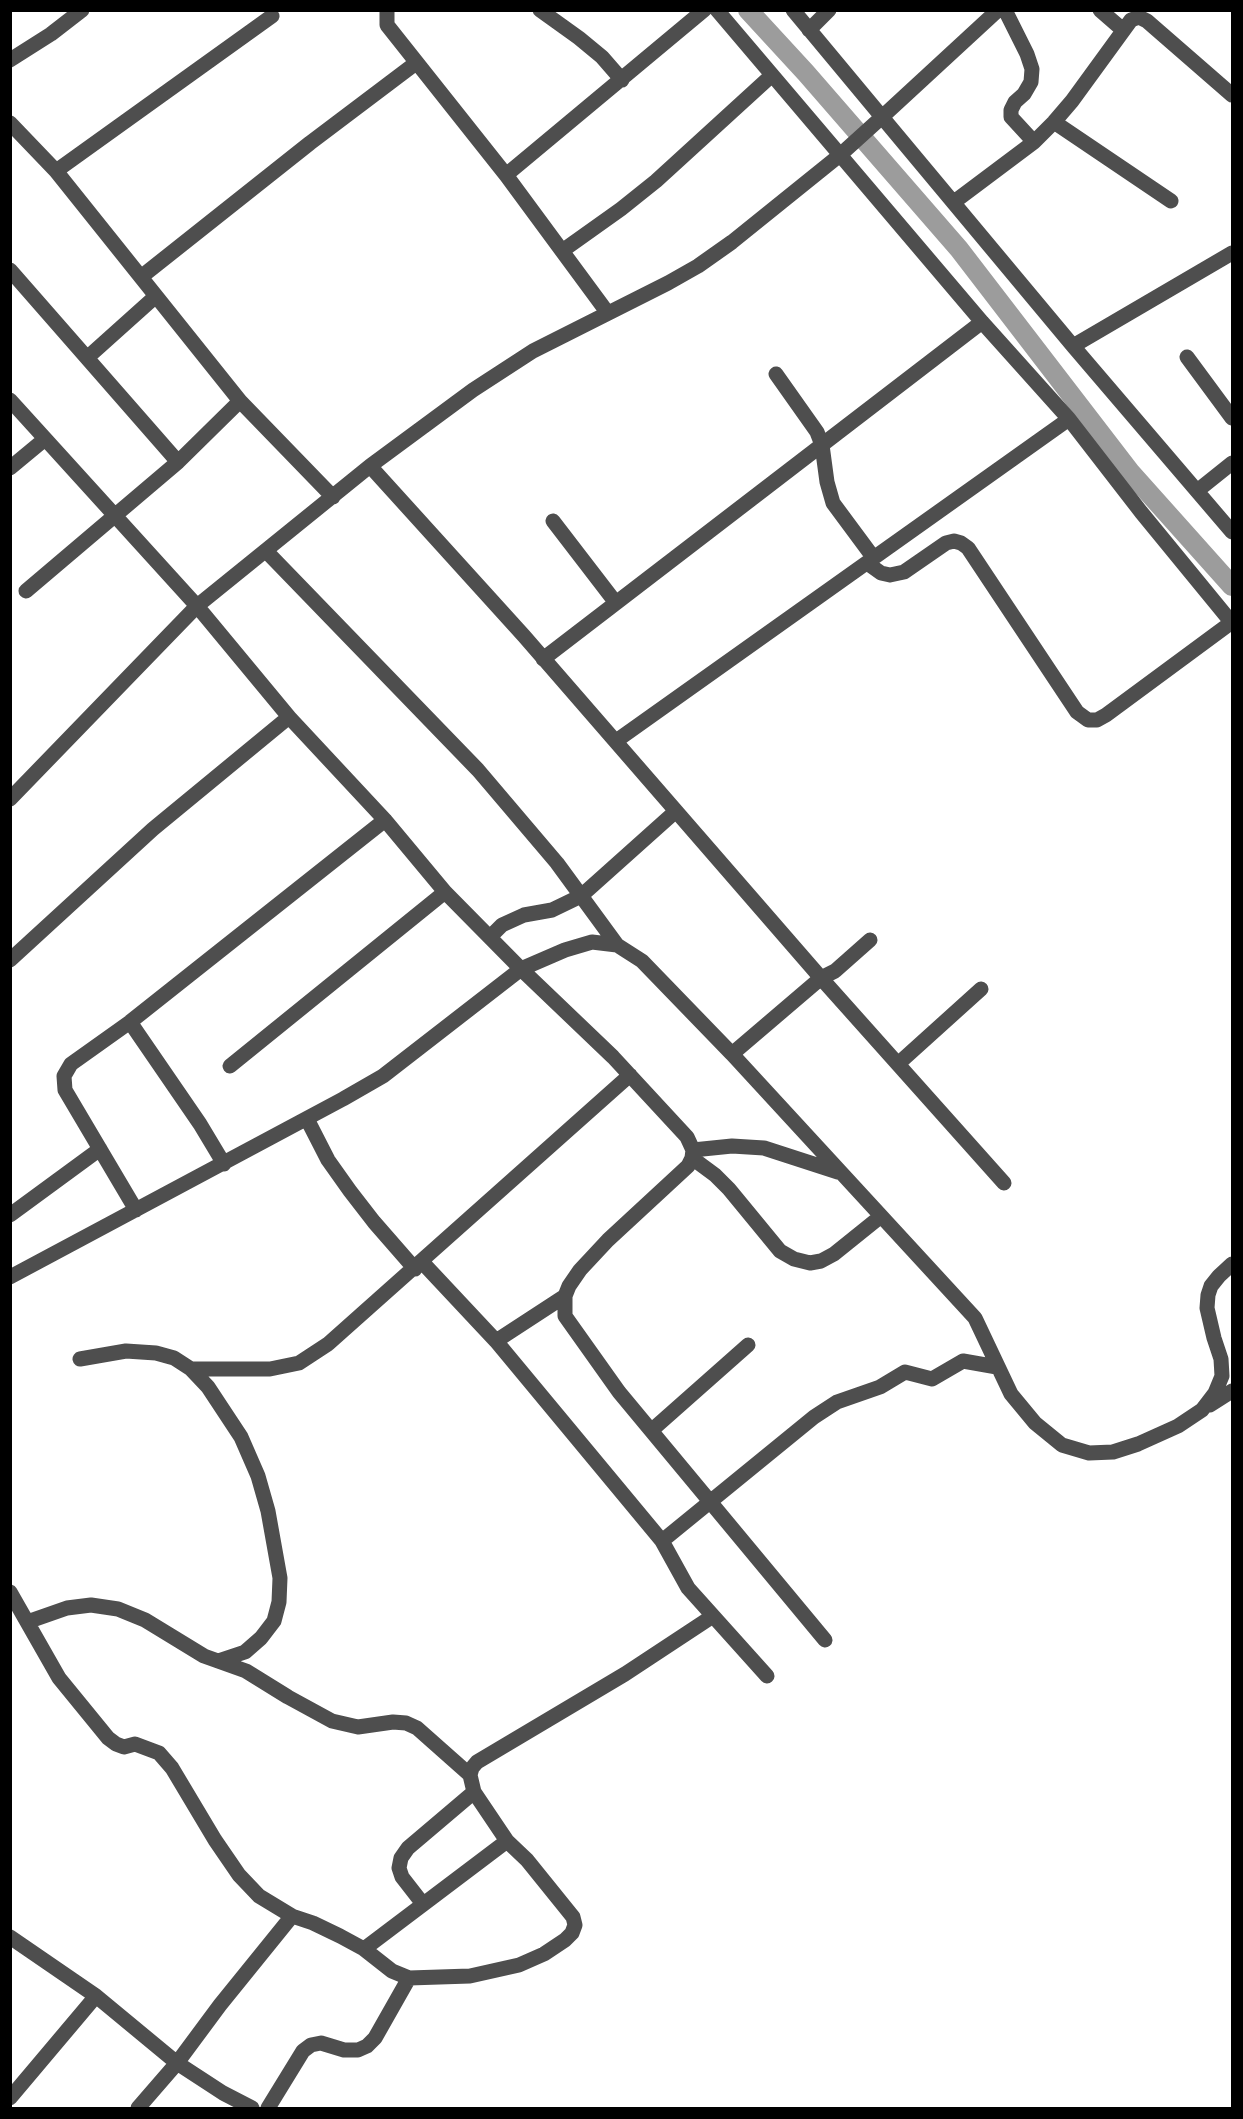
<!DOCTYPE html>
<html>
<head>
<meta charset="utf-8">
<style>
	body { margin:0 }
	#map { position:relative; width:1243px; height:2119px; overflow:hidden; background:#fff; font-family:Quicksand,sans-serif }
	canvas { display:block }
	.frame { position:absolute; inset:0; border:12px solid #000; pointer-events:none }
</style>
</head>
<body>
<div id="map">
<canvas width="1243" height="2119"></canvas>
<div class="frame"></div>
</div>
<script>
const context = document.querySelector('canvas').getContext('2d');
context.lineJoin = 'round';
function poly(rows) {
  const path = new Path2D();
  for (const r of rows) {
    path.moveTo(r[0], r[1]);
    for (let i = 2; i < r.length; i += 2) path.lineTo(r[i], r[i + 1]);
  }
  return path;
}
function stroke(path, color, width, dash) {
  context.strokeStyle = color;
  context.lineWidth = width;
  context.lineCap = dash ? 'butt' : 'round';
  context.setLineDash(dash || []);
  context.stroke(path);
}
const canal = poly([
	[748,10,806,73,959,249,1131,473,1232,586]
]);
const minor = poly([
	[387,10,387,25,506,175,607,312],
	[540,10,579,38,602,57,622,80],
	[717,10,982,322,1069,419,1141,512,1232,623],
	[998,10,882,117,1073,346,1232,532],
	[1005,10,1027,54,1032,69,1031,82,1024,94,1015,102,1011,110,1011,117,1034,142],
	[1100,10,1123,30],
	[809,30,829,10],
	[10,60,51,34,82,10],
	[1054,122,1171,201],
	[10,123,56,171,240,401,333,497],
	[56,171,272,16],
	[506,175,704,10],
	[954,202,1034,142,1054,122,1072,101,1131,20,1139,17,1147,21,1232,95],
	[562,251,621,209,656,181,771,76],
	[10,270,178,462],
	[141,277,310,143,416,63],
	[1073,346,1232,253],
	[88,357,156,296],
	[1187,357,1232,418],
	[776,374,817,432,822,445,827,482,833,503,873,557],
	[10,400,197,606,289,717,385,820,445,892,521,969,613,1057,687,1137,693,1150,692,1158,688,1166,608,1240,580,1270,569,1286,565,1296,565,1316,619,1392,825,1640],
	[370,466,524,636,821,978,1004,1183],
	[10,468,45,439],
	[1197,491,1232,463],
	[553,521,616,603],
	[266,551,478,770,557,863,617,945],
	[867,563,881,573,890,575,904,572,946,543,954,541,961,543,968,548,1077,712,1088,720,1097,720,1106,715,1232,622],
	[26,591,178,462,240,401],
	[543,659,982,322],
	[616,741,1069,419],
	[10,799,197,606,370,466,473,390,533,351,668,283,698,266,732,242,840,155,882,117,793,10],
	[490,937,502,925,524,915,552,910,581,896,676,811],
	[10,960,153,829,289,717],
	[130,1022,200,1124,224,1164],
	[732,1054,821,978,835,971,870,940],
	[899,1063,981,989],
	[230,1066,445,892],
	[307,1119,328,1160,350,1191,374,1222,415,1269],
	[693,1150,732,1146,764,1148,838,1172],
	[692,1158,715,1175,729,1189,780,1251,794,1259,810,1263,821,1261,834,1254,880,1217],
	[136,1210,65,1090,64,1076,71,1064,130,1022,385,820],
	[10,1215,100,1149],
	[422,1262,496,1341,662,1541,688,1588,767,1676],
	[10,1277,343,1099,383,1076,521,969,565,950,592,942,617,945,642,961,732,1054,975,1318,1011,1394,1035,1423,1062,1445,1089,1453,1113,1452,1138,1444,1178,1426,1202,1410,1215,1393,1222,1376,1221,1359,1214,1338,1207,1308,1208,1295,1211,1286,1219,1276,1232,1264],
	[496,1341,565,1296],
	[80,1359,126,1351,156,1353,174,1358,191,1369,208,1387,241,1437,258,1476,268,1511,280,1578,279,1602,274,1621,261,1638,245,1652,218,1661],
	[191,1369,270,1369,299,1363,328,1344,630,1075],
	[1210,1405,1232,1391],
	[652,1430,748,1345],
	[662,1541,814,1417,837,1402,880,1387,905,1372,932,1379,963,1361,997,1367],
	[10,1592,59,1678,108,1738,116,1744,124,1747,135,1744,159,1753,172,1768,215,1840,239,1875,259,1896,292,1916],
	[27,1622,67,1608,91,1605,118,1609,145,1620,204,1656,246,1671,288,1697,332,1721,358,1727,393,1722,406,1723,417,1728,470,1775],
	[423,1904,402,1877,399,1868,401,1858,408,1848,474,1792],
	[10,1937,96,1996,177,2063,223,2093,252,2108],
	[364,1949,507,1841],
	[10,2098,96,1996],
	[138,2108,177,2063,220,2005,292,1916,313,1923,340,1936,364,1949,392,1971,409,1978,470,1976,519,1965,544,1954,565,1940,572,1933,575,1925,573,1917,527,1860,507,1841,474,1792,470,1775,472,1768,477,1762,625,1674,713,1616],
	[268,2108,303,2051,311,2045,321,2043,344,2050,358,2050,367,2046,375,2038,409,1978]
]);
stroke(canal, '#9c9c9c', 20);
stroke(minor, '#4e4e4e', 15);
</script>
</body>
</html>
